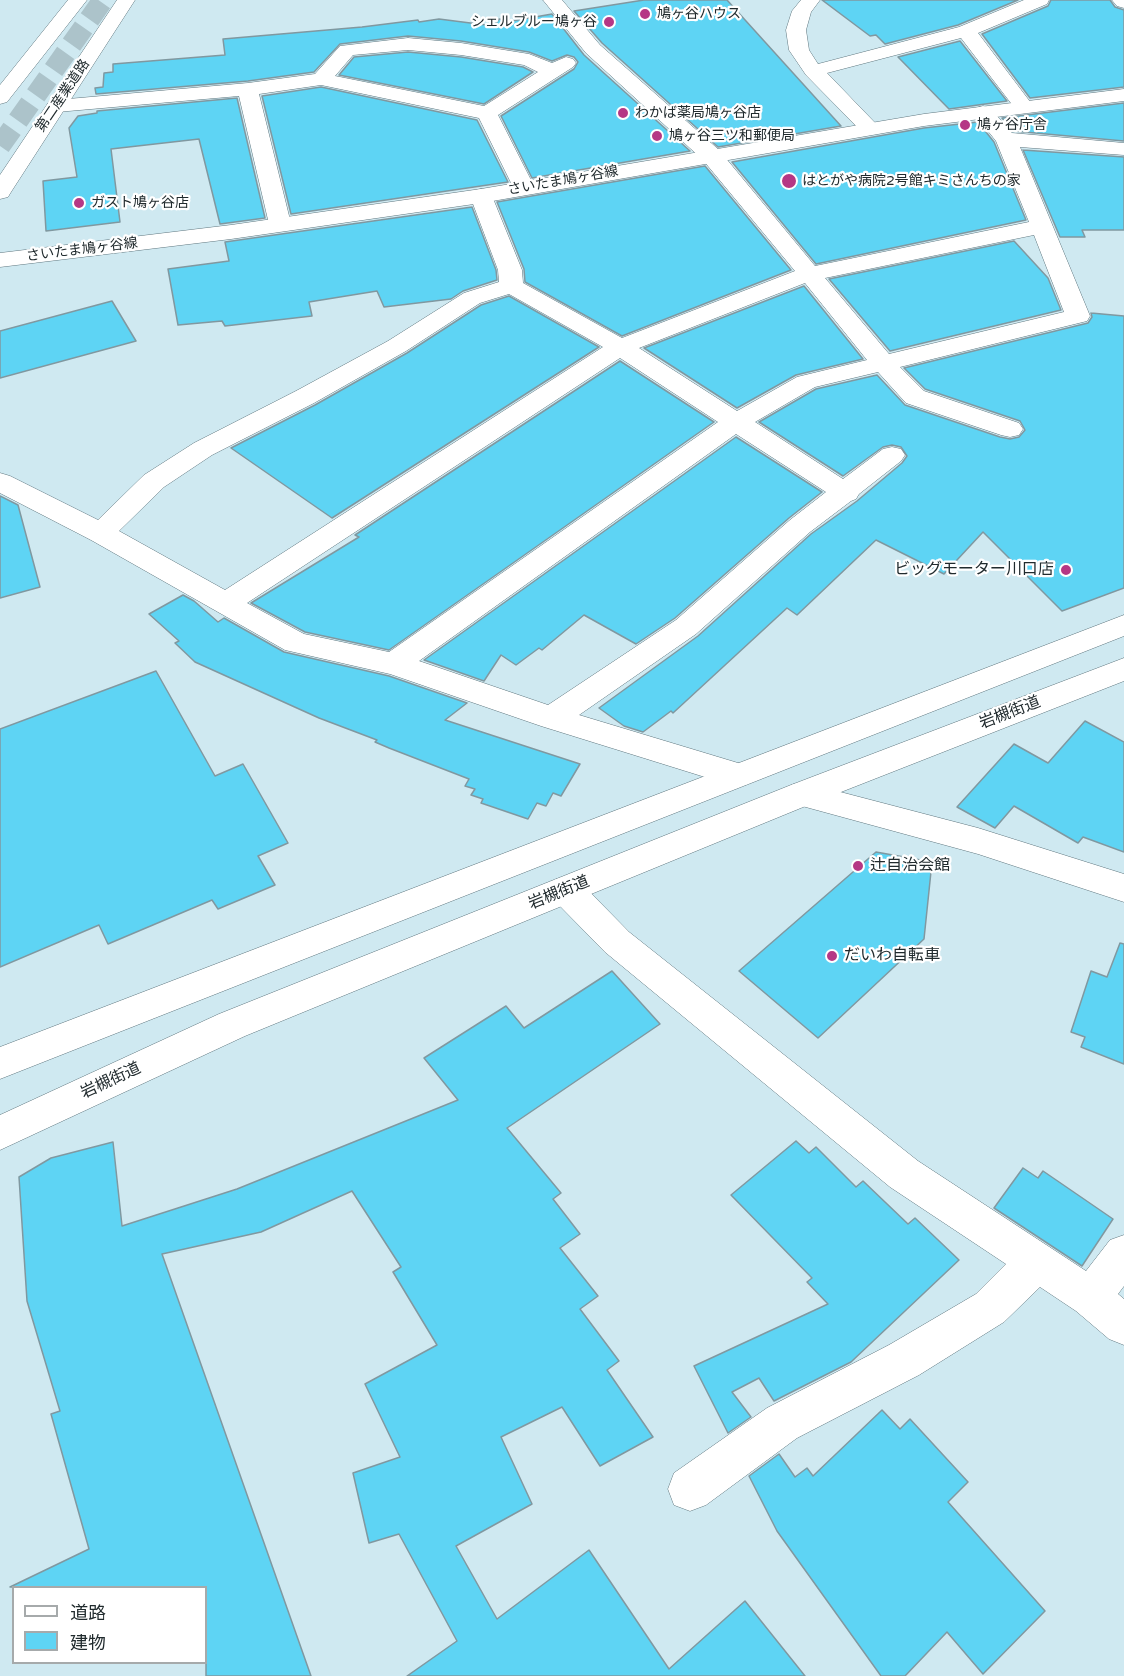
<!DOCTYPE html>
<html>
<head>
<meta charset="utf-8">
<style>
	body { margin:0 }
	#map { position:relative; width:1124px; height:1676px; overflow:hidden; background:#cfe9f1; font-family:"Varela Round","Noto Sans JP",sans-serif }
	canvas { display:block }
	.legend { position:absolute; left:12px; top:1586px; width:195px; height:78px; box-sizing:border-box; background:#fff; border:2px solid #a6aaab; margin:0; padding:8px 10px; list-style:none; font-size:18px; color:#212b2e }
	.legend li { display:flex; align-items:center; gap:12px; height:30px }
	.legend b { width:30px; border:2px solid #a6aaab }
</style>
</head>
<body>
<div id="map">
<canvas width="1124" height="1676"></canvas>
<ul class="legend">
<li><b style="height:8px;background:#fff"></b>道路</li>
<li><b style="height:16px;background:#5ed4f4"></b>建物</li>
</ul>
</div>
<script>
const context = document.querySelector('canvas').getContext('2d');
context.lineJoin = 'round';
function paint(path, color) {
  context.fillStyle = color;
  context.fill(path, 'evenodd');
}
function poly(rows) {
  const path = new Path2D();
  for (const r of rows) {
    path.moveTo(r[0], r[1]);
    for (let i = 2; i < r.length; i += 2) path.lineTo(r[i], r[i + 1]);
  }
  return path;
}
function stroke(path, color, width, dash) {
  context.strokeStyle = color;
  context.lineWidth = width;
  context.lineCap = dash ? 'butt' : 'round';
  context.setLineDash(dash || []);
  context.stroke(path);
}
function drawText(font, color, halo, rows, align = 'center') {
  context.font = font + ' "Varela Round","Noto Sans JP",sans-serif';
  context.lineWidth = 4.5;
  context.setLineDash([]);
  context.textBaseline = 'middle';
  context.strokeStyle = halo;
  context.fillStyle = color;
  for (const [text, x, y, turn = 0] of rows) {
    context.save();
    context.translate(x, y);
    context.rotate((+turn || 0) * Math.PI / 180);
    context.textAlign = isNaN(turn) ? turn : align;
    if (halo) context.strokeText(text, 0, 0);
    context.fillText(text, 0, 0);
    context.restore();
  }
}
const building = poly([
	[644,0,727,0,841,126,718,147,602,43,574,11,644,0],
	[822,0,1018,0,958,25,885,44,876,35,870,36,822,0],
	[1051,0,1110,0,1115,7,1124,10,1124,87,1030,98,982,34,1048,6,1051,0],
	[552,14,584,55,690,151,532,178,501,116,574,69,578,62,574,57,567,55,552,61,529,52,461,41,408,36,340,44,314,72,248,81,96,94,95,88,103,87,104,73,113,72,113,64,225,55,223,39,362,27,418,20,419,22,439,19,494,26,499,19,512,21,552,14],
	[960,41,1007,101,949,109,898,57,960,41],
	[408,52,461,57,523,67,533,72,484,104,339,75,354,57,408,52],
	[321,87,477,120,508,182,291,214,262,96,321,87],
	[237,98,265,218,220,224,199,139,111,149,120,222,46,231,43,181,77,177,69,128,78,116,97,113,97,111,237,98],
	[1124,103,1124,141,1013,131,1002,118,1124,103],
	[978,122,994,142,1026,220,816,264,732,162,924,128,978,122],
	[1023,150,1124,157,1124,230,1082,230,1085,237,1060,237,1023,150],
	[705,166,791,270,622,336,525,282,524,269,497,202,705,166],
	[472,207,496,270,497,280,463,291,451,299,384,307,377,291,309,302,312,316,225,326,222,321,178,325,168,269,229,261,225,242,472,207],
	[1014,241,1048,278,1061,310,890,351,829,279,1014,241],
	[804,286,863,359,796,375,737,408,644,348,804,286],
	[509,296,599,347,332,518,231,448,315,405,407,353,481,305,509,296],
	[112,301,136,341,0,378,0,331,112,301],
	[1091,313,1124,316,1124,588,1062,611,983,532,944,574,876,540,797,615,787,608,673,713,671,711,643,732,624,726,599,708,698,636,811,534,857,501,902,463,907,456,901,447,892,445,883,447,843,476,759,422,816,389,877,375,905,405,1000,437,1010,439,1019,437,1025,430,1020,421,925,389,904,368,1088,323,1092,317,1091,313],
	[620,361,714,422,389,650,305,632,251,603,359,537,355,535,620,361],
	[736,437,822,492,789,518,675,618,636,644,584,615,542,650,539,648,516,665,501,655,484,681,424,660,736,437],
	[0,496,18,505,40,587,0,598,0,496],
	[183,595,194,601,218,622,224,618,284,652,389,676,467,703,445,720,580,764,561,796,553,793,546,806,537,803,528,819,481,803,483,799,471,795,475,789,465,786,469,779,389,748,375,742,377,740,319,718,195,662,175,643,179,641,149,614,183,595],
	[156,671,215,776,243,764,288,843,258,856,275,885,218,909,212,900,108,944,99,925,0,967,0,729,156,671],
	[1085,721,1124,742,1124,852,1083,837,1078,843,1014,806,995,828,957,807,1014,744,1048,763,1085,721],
	[876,852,932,862,924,939,818,1038,739,971,876,852],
	[1120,943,1124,944,1124,1064,1081,1047,1085,1037,1071,1032,1091,971,1107,977,1120,943],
	[612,971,660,1024,507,1128,561,1193,553,1199,580,1234,560,1248,598,1296,580,1309,619,1361,607,1370,653,1437,600,1466,562,1407,501,1437,532,1504,456,1546,497,1619,589,1550,669,1669,745,1601,805,1676,407,1676,457,1641,399,1534,369,1543,353,1473,400,1457,365,1384,437,1345,393,1272,401,1267,352,1191,261,1232,162,1254,311,1676,206,1676,206,1587,10,1587,89,1549,51,1414,60,1411,27,1301,19,1177,51,1158,113,1142,122,1226,237,1189,458,1100,424,1058,506,1006,524,1028,612,971],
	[796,1141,809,1153,816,1147,856,1187,863,1181,908,1224,915,1218,959,1260,851,1362,774,1401,759,1378,732,1392,751,1417,728,1433,694,1366,828,1304,807,1282,812,1278,731,1195,796,1141],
	[1023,1168,1038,1178,1043,1171,1113,1219,1082,1266,994,1208,1023,1168],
	[882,1410,900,1429,910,1419,968,1482,948,1502,1045,1611,983,1674,947,1632,905,1676,881,1676,777,1531,749,1476,779,1454,795,1477,807,1468,813,1476,882,1410]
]);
const majorTunnel = poly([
	[0,146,103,0]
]);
const minor = poly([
	[543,0,562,0,600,45,719,150,815,266,1029,222,996,141,973,112,976,108,983,106,990,108,1012,133,1124,143,1124,155,1020,147,1090,316,1087,321,900,367,924,391,1019,423,1023,429,1019,435,1010,437,1001,435,906,403,878,372,815,387,755,422,843,479,883,449,892,447,901,449,905,455,901,461,859,494,856,499,851,501,810,532,696,634,579,715,748,766,753,775,748,784,737,787,541,726,390,674,285,650,91,540,0,493,0,473,10,476,98,520,144,475,194,443,296,391,388,341,464,293,499,282,498,270,470,196,473,191,481,189,489,191,492,196,522,270,523,283,622,338,795,271,703,160,586,53,543,0],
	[1034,235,1064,312,889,354,825,278,1034,235],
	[805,283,867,360,797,377,737,411,639,348,805,283],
	[509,294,603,347,225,590,119,531,164,487,212,455,314,403,406,351,480,303,509,294],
	[620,358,718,422,389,652,304,634,247,603,620,358],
	[736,434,826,492,790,520,676,620,548,705,419,661,736,434],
	[801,0,820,0,811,12,806,30,809,50,818,64,959,27,1024,0,1049,0,1047,4,978,33,1034,107,1031,111,1024,113,1017,111,961,38,827,73,880,128,876,132,869,134,862,132,806,75,789,50,786,30,792,11,801,0],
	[1112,0,1124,0,1124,8,1117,6,1112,0],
	[408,38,461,43,529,54,552,63,566,57,573,59,576,63,573,67,498,115,535,188,532,193,524,195,516,193,479,118,321,85,259,94,291,224,288,229,280,231,272,229,269,224,239,96,57,112,50,110,47,106,50,102,57,100,248,83,315,74,340,46,408,38],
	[408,50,461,55,524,65,538,72,484,106,335,76,353,55,408,50],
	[802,782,978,828,1124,874,1124,902,978,854,791,803,786,794,791,785,802,782],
	[566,876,578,880,629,932,918,1161,1086,1271,1110,1240,1124,1235,1124,1286,1118,1294,1124,1299,1124,1345,1109,1339,1076,1311,1040,1287,1004,1322,919,1375,797,1438,706,1505,690,1511,674,1505,668,1489,674,1473,767,1408,889,1345,976,1294,1006,1264,890,1187,605,952,554,900,549,890,554,880,566,876]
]);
const major = poly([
	[68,0,87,0,7,102,0,104,0,85,68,0],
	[117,0,135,0,11,192,8,197,0,199,0,175,117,0],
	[1124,89,1124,101,924,126,481,203,231,239,0,267,0,253,231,225,481,189,924,114,1124,89]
]);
const highway = poly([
	[1124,615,1124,636,0,1079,0,1047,1124,615],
	[1124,658,1124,681,813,803,245,1036,0,1150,0,1115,219,1014,791,785,1124,658]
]);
const markers = [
	[645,14,6,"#b53785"],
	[609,22,6,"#b53785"],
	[623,113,6,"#b53785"],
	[965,125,6,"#b53785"],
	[657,136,6,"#b53785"],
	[789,181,8,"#b53785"],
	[79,203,6,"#b53785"],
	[1066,570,6,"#b53785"],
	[858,866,6,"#b53785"],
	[832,956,6,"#b53785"]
];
const farPoinames = [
	["鳩ヶ谷ハウス",657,14],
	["シェルブルー鳩ヶ谷",597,22,"right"],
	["わかば薬局鳩ヶ谷店",635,113],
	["鳩ヶ谷庁舎",977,125],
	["鳩ヶ谷三ツ和郵便局",669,136],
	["はとがや病院2号館キミさんちの家",802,181],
	["ガスト鳩ヶ谷店",91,203]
];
const farStreetnames = [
	["第二産業道路",63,96,-56],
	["さいたま鳩ヶ谷線",563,181,-10],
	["さいたま鳩ヶ谷線",82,250,-7]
];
const poiNames = [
	["ビッグモーター川口店",1054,570,"right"],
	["辻自治会館",870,866],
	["だいわ自転車",844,956]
];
const streetNames = [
	["岩槻街道",1010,713,-21],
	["岩槻街道",559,893,-22],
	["岩槻街道",111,1081,-25]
];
paint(building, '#5ed4f4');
stroke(building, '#8098a0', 1.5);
stroke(majorTunnel, '#acc3ca', 21, [21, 10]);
stroke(minor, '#60777f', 1);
stroke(major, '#60777f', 1);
stroke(highway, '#60777f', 1);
paint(minor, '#fff');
paint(major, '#fff');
paint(highway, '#fff');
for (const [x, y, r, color] of markers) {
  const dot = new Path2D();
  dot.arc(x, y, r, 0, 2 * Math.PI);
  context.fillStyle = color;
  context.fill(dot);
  stroke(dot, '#fff', 2);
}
drawText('14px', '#212b2e', '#fff', farPoinames, 'left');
drawText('14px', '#212b2e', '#fff', farStreetnames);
drawText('16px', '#212b2e', '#fff', poiNames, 'left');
drawText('16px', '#212b2e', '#fff', streetNames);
</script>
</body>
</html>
